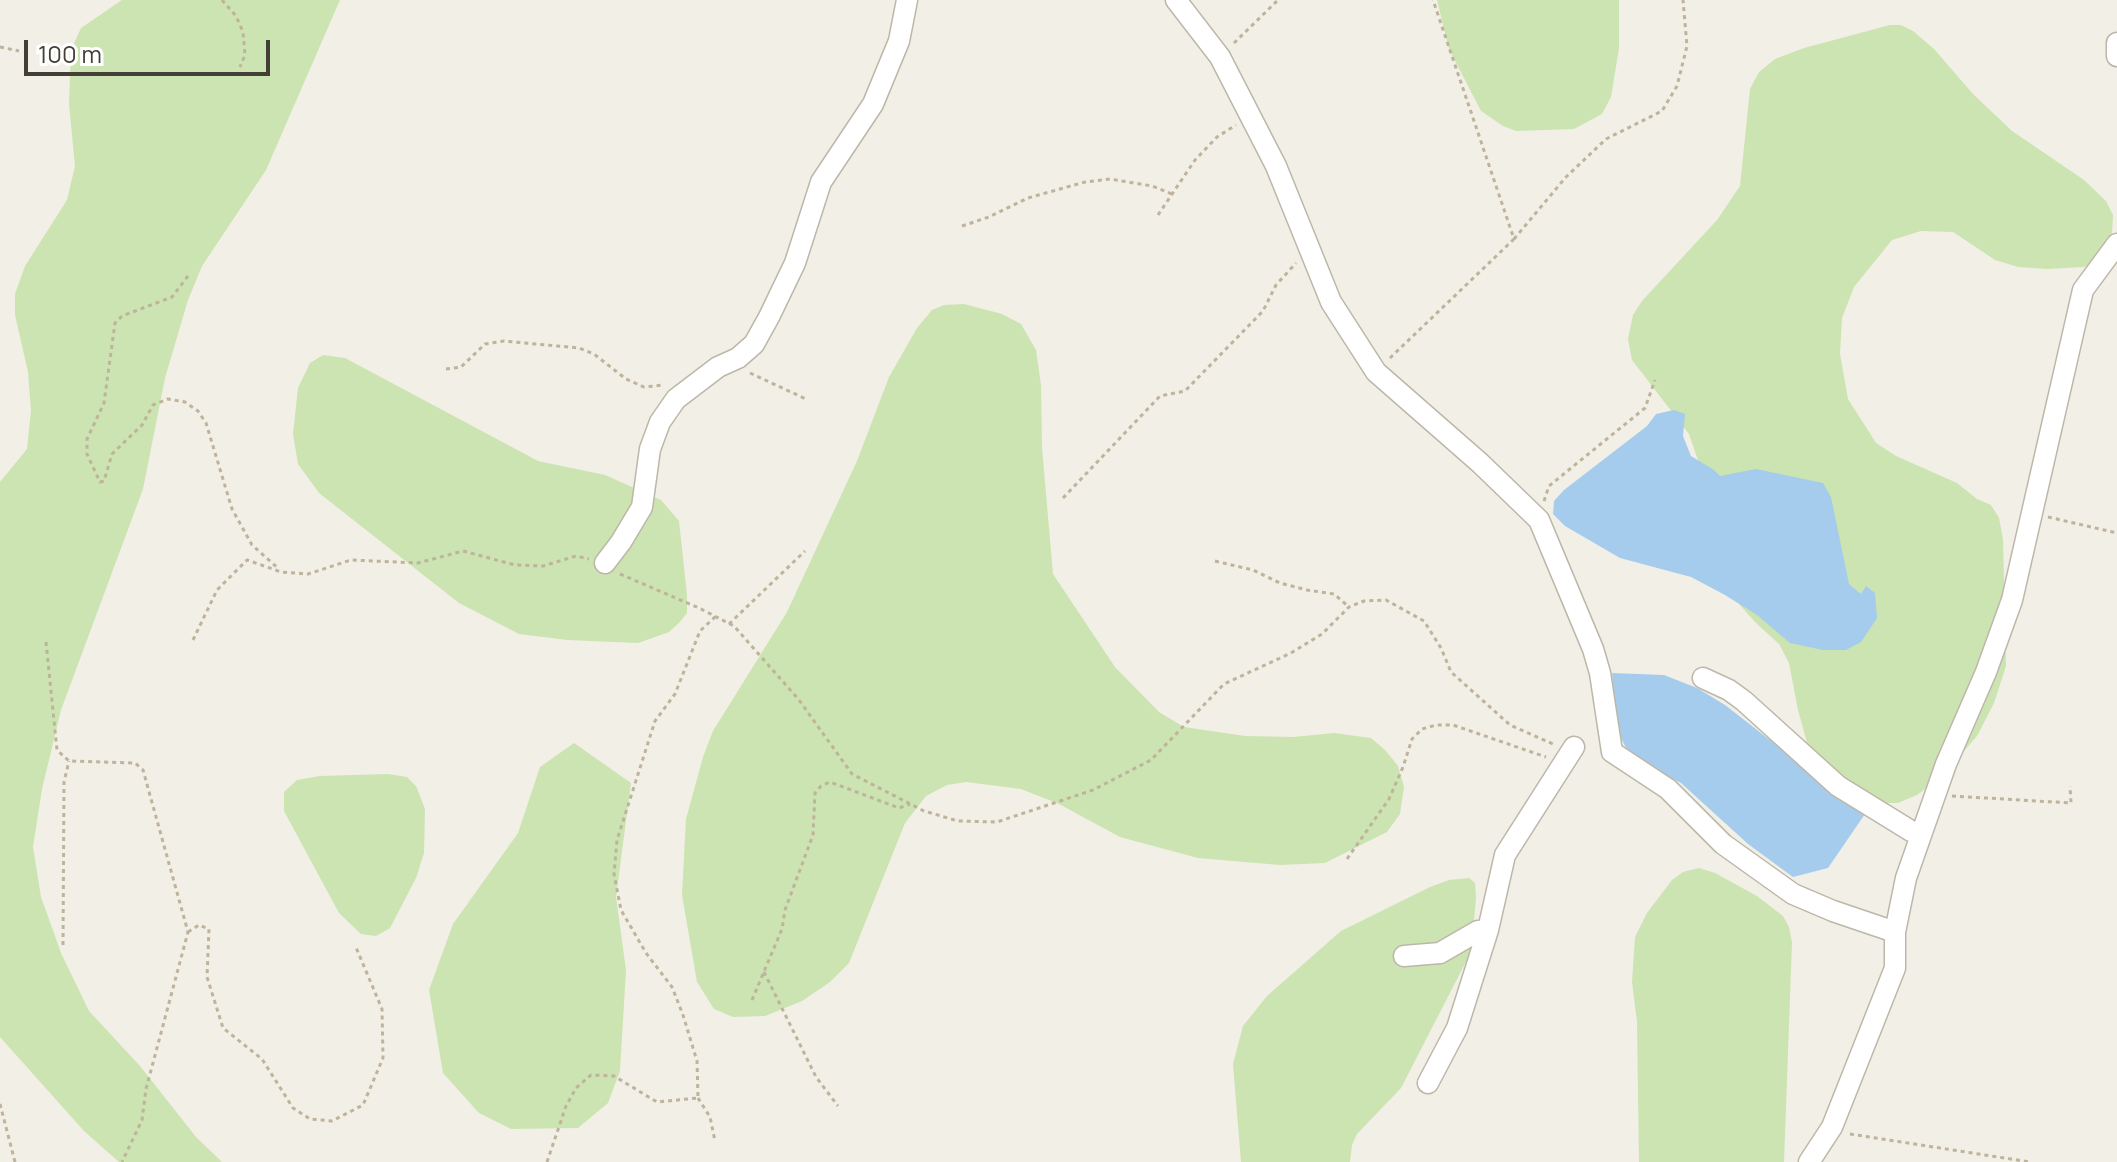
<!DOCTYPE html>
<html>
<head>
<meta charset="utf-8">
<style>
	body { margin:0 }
	#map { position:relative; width:2117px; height:1162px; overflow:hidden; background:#f2efe6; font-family:Manrope,sans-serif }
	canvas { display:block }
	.scale { position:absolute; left:24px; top:40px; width:246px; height:36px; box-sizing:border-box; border:4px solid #443f36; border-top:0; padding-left:10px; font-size:24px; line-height:28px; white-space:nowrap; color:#443f36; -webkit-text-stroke:6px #fff; paint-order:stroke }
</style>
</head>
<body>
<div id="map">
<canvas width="2117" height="1162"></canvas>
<div class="scale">100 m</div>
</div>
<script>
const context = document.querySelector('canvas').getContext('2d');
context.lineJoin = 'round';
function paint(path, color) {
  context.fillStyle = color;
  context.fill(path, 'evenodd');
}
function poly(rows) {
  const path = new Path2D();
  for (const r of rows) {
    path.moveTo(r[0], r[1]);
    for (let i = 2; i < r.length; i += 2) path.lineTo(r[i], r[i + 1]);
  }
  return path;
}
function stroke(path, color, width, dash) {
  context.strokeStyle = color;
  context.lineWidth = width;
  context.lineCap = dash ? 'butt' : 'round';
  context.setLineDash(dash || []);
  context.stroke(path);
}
const green = poly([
	[122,0,340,0,266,170,202,266,188,300,165,378,143,489,61,710,42,789,33,847,41,897,61,953,89,1011,140,1066,196,1137,222,1162,119,1162,84,1131,0,1037,0,482,27,449,31,411,28,372,15,315,15,294,25,266,67,200,75,166,69,104,71,50,81,28],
	[1437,0,1619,0,1619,48,1611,97,1602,114,1574,129,1516,131,1503,126,1481,111,1449,49],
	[1890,25,1901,25,1913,31,1934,49,1973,94,2012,131,2084,180,2106,201,2113,215,2112,234,2106,250,2099,261,2084,267,2047,269,2018,267,1995,260,1953,232,1921,231,1892,240,1854,287,1842,318,1840,354,1848,399,1876,443,1896,456,1957,483,1977,499,1991,505,1999,518,2003,539,2006,666,1994,703,1977,736,1942,776,1917,795,1898,803,1879,803,1817,779,1798,710,1789,663,1779,644,1755,622,1713,575,1700,466,1689,434,1632,360,1628,339,1633,315,1642,301,1717,220,1740,186,1750,89,1759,72,1775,59,1804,48],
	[964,304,1002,314,1021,324,1036,350,1041,385,1042,448,1053,574,1115,667,1159,712,1184,727,1245,736,1293,737,1334,733,1371,738,1385,750,1398,766,1404,787,1400,814,1387,832,1325,863,1280,865,1198,858,1120,837,1059,804,1021,789,966,782,947,785,926,796,905,823,849,963,830,982,802,1001,765,1016,733,1017,714,1009,697,982,682,895,686,819,703,757,713,731,787,612,857,461,889,377,917,328,932,310,944,305],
	[323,355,345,358,538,461,605,475,661,500,679,521,687,595,687,613,680,622,669,632,638,643,568,640,519,634,459,603,319,493,298,464,293,434,298,388,310,363],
	[574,743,631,783,616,897,626,970,620,1071,608,1103,578,1128,511,1129,479,1113,443,1073,429,990,453,924,518,833,540,767],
	[388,774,407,777,416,786,425,809,424,853,416,878,390,928,376,936,361,934,339,913,284,811,284,792,297,780,320,776],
	[1699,868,1715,873,1757,896,1783,916,1789,927,1792,942,1784,1162,1639,1162,1637,1022,1632,982,1635,937,1647,913,1672,880,1683,872],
	[1469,878,1475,883,1476,898,1471,952,1401,1088,1357,1134,1352,1145,1350,1162,1241,1162,1233,1064,1243,1026,1267,996,1341,931,1430,887,1449,880]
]);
const water = poly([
	[1674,410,1685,414,1683,436,1691,456,1714,470,1720,476,1756,469,1823,483,1831,497,1849,584,1861,594,1866,586,1875,593,1877,618,1861,642,1846,650,1823,650,1790,643,1757,615,1725,595,1691,577,1620,558,1565,526,1553,514,1554,501,1564,490,1647,426,1656,414],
	[1612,673,1664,675,1697,688,1725,705,1865,814,1828,868,1793,877,1748,844,1681,783,1647,766,1629,754,1617,730]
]);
const path = poly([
	[222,0,236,16,243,32,245,55,240,67],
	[1234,43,1278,0],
	[0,47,19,51],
	[1158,215,1195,160,1217,137,1236,125],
	[962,226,989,217,1028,198,1085,182,1110,179,1152,186,1172,194],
	[1514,239,1566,177,1606,139,1662,111,1677,86,1687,46,1683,0],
	[188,276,172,297,122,316,115,323,104,403,87,439,87,454,100,482,104,481,112,454,142,425,153,405,168,399,185,402,198,411,206,423,232,509,252,545,279,569],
	[1390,358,1514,239,1433,0],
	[446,369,461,367,485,344,504,341,579,348,594,354,626,379,644,387,664,385],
	[750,373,806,399],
	[1063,498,1160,396,1185,391,1263,311,1276,285,1296,263],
	[1544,501,1549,486,1645,408,1655,380],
	[2048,517,2117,533],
	[1215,561,1253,570,1280,583,1307,590,1334,594,1349,607],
	[620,574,699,608,734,626,799,700,852,774,924,811,958,821,997,822,1093,790,1151,760,1224,684,1291,653,1322,634,1349,607,1364,601,1386,600,1424,621,1441,648,1451,672,1510,725,1553,744],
	[729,624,805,551],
	[193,640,217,590,247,560,281,572,308,574,351,560,418,563,463,551,515,565,543,566,576,556,589,559],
	[46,642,57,750,69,761,135,763,143,770,188,932,146,1089,142,1120,122,1162],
	[1952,796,2071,803,2070,786],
	[1347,859,1389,799,1403,767,1412,739,1422,729,1436,725,1453,725,1546,757],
	[188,932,199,925,209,929,207,977,223,1028,262,1059,293,1108,310,1119,332,1121,363,1105,383,1058,382,1009,355,945],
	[63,945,64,782,69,761],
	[764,972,816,1077,838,1106],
	[752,1000,782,929,785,910,813,835,815,793,821,786,830,782,899,808,910,804],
	[698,1098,710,1117,715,1141],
	[0,1104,15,1162],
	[1850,1134,2030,1162],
	[547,1162,566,1106,576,1088,591,1075,614,1076,657,1102,698,1098,697,1061,683,1015,672,987,646,953,621,910,614,874,617,840,655,721,675,694,700,631,716,616]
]);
const minor = poly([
	[1176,0,1220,57,1276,166,1331,302,1376,372,1480,463,1539,520,1593,649,1600,673,1612,752,1668,789,1723,844,1793,894,1833,911,1895,932],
	[2117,43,2117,56],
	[605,563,621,542,642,507,650,449,660,422,676,399,718,367,738,358,754,344,769,317,795,263,821,182,873,104,899,41,907,0],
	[1703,678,1729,690,1744,701,1838,786,1911,831,1921,835],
	[1404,956,1440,953,1478,931,1488,930],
	[1428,1083,1457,1028,1488,930,1505,855,1574,747],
	[1809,1162,1832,1127,1895,968,1895,932,1906,878,1946,764,1986,672,2012,600,2083,290,2117,244]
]);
paint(green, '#cbe4b1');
paint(water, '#a5ccec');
stroke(minor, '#bdb7a9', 23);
stroke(path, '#beb39b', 3, [4, 4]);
stroke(minor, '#fff', 20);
</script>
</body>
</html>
